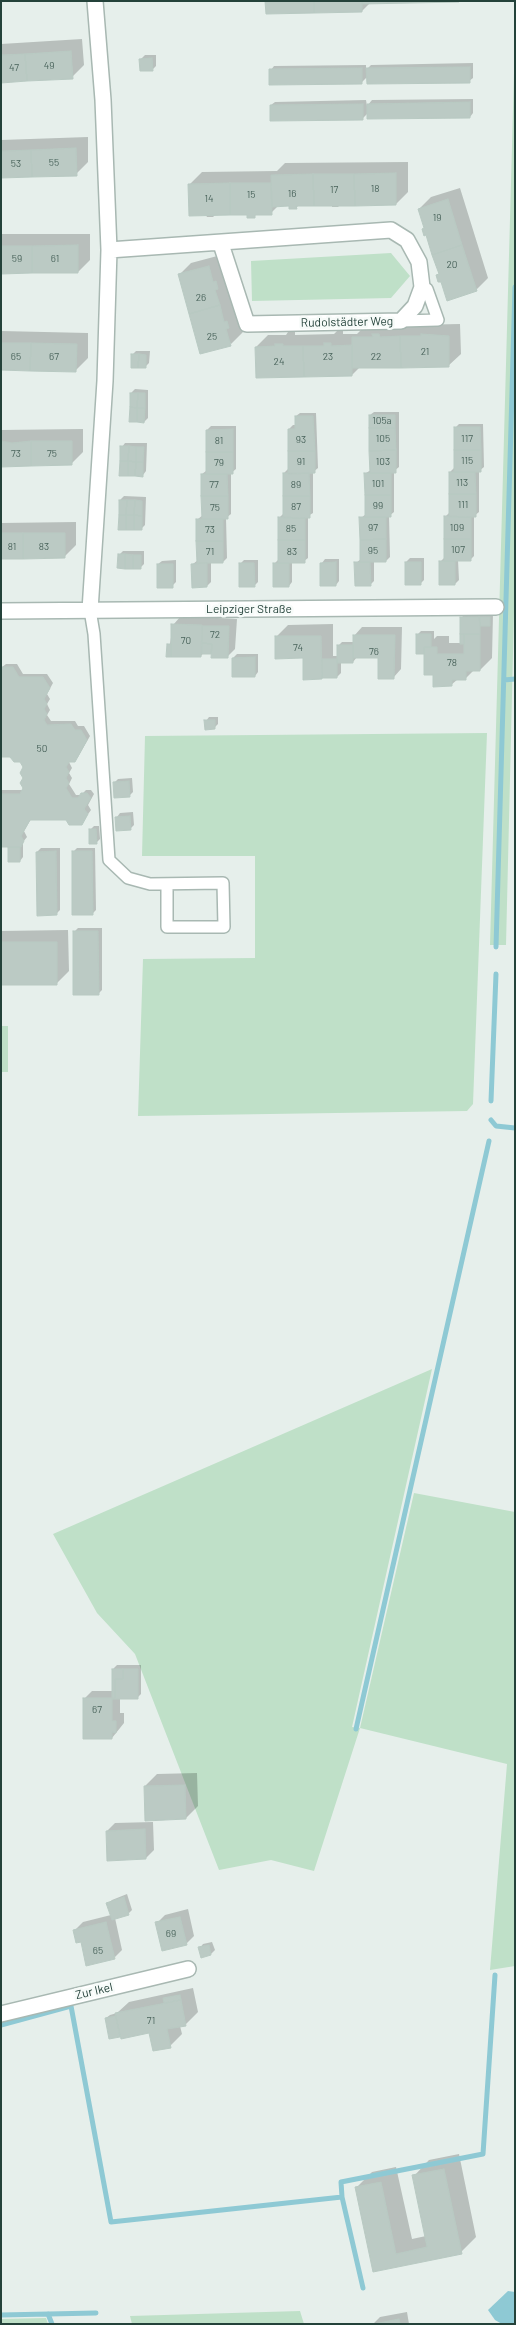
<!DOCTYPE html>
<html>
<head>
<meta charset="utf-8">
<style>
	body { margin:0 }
	#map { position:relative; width:516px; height:2325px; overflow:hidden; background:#e6efeb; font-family:Barlow,sans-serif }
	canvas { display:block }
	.frame { position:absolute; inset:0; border:2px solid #24423a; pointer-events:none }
</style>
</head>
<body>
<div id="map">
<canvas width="516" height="2325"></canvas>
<div class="frame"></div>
</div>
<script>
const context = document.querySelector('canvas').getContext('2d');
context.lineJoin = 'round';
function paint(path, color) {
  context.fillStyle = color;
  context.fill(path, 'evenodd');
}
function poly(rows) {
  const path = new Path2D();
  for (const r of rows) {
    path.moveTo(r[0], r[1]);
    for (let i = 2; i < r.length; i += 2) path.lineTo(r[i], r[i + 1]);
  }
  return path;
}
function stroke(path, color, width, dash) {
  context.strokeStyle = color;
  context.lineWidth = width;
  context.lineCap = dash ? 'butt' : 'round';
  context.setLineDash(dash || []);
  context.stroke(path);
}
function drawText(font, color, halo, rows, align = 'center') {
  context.font = font + ' Barlow,sans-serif';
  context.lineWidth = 5;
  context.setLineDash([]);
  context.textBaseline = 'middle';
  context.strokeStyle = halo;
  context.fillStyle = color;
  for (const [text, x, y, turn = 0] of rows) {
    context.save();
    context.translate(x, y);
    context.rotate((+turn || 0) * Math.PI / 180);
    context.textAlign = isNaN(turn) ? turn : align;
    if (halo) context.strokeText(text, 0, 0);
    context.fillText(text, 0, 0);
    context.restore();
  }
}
const green = poly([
	[515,37,515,570,506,945,490,945],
	[391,253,410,276,391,298,252,301,251,261],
	[487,733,473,1104,467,1111,138,1116,143,959,255,958,255,856,142,856,145,736],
	[1,1026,8,1026,8,1072,1,1072],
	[432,1369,352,1727,360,1728,414,1493,515,1512,515,1966,490,1970,507,1764,360,1728,314,1871,271,1860,219,1870,135,1654,97,1613,53,1534],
	[300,2311,304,2324,132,2324,130,2316],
	[46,2318,48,2324,1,2324,1,2319]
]);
const water = poly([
	[508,2291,515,2292,515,2324,502,2324,495,2320,488,2310]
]);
const shadow = poly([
	[267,1,370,3,362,11],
	[82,39,84,65,72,77,1,82,1,44],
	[145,55,156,55,156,66,153,69,141,59],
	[473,63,473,78,469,81,368,76,362,82,271,70,274,66,366,65,366,70,371,65],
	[473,99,473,113,470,117,368,113,363,118,271,105,275,102,366,100,367,106,372,100],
	[88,137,88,162,76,174,1,177,1,140],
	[408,162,408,192,396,204,340,205,338,207,332,207,332,205,299,205,296,208,290,205,279,205,271,213,257,214,254,216,248,214,216,214,213,217,207,217,190,184,202,172,277,171,285,163],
	[460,188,488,278,476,290,442,280,419,209,431,197],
	[1,234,90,234,90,260,78,272,1,272],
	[221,255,243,332,231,344,179,275,191,263],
	[460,324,461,354,448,366,360,367,352,375,256,347,268,335,286,335,288,332,295,332,295,335,334,334,337,331,343,331,343,334,357,334,365,326],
	[1,331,88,333,88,358,76,370,1,369],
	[136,351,150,351,149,363,145,367,132,355],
	[135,389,148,390,148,418,144,422,131,393],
	[374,412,399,412,399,467,394,471,394,512,389,516,390,557,386,561,374,561,374,581,370,585,356,563,361,559,361,518,366,514,366,473,371,470,370,415],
	[300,413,316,413,318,468,313,472,313,513,308,516,308,558,304,561,292,562,292,582,289,586,274,564,278,560,279,518,283,514,284,473,288,469,289,429,293,425,297,425,296,416],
	[459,424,483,424,484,467,479,471,479,512,474,516,474,556,470,560,458,560,459,580,455,584,440,562,444,558,445,517,449,513,450,472,454,468,455,428],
	[211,426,236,426,236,469,231,473,231,514,226,518,227,558,223,562,211,562,211,582,207,586,193,564,198,560,198,519,203,515,202,474,206,471,207,430],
	[83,429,83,452,71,464,1,465,1,430],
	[125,443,147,443,146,471,143,475,122,447],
	[124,496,146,497,145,525,141,529,120,500],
	[76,522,76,545,64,557,1,558,1,523],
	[123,551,144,551,144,564,140,568,119,555],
	[410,558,424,558,424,580,420,584,406,562],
	[325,559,339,559,339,581,336,585,322,563],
	[176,560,176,582,172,586,158,564,162,561],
	[244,560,258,560,258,582,254,586,240,564],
	[493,613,492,658,480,670,474,670,465,679,458,679,451,685,434,674,417,635,421,631,434,631,434,639,437,636,449,636,449,643,462,643,461,618,465,614],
	[181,616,237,619,235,649,227,657,213,653,204,652,201,656,168,656,173,625],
	[333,624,333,656,339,656,338,646,342,642,354,642,354,636,362,627,402,627,401,669,393,678,379,657,357,657,353,662,341,662,341,673,337,677,321,678,305,657,276,637,288,625],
	[237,654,258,654,258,672,255,676,233,658],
	[6,664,17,664,23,674,47,674,53,683,47,694,50,699,47,704,50,710,47,715,51,721,75,721,78,726,84,726,90,736,78,757,69,762,72,768,69,773,72,778,69,784,76,795,81,795,86,790,91,790,94,794,88,805,91,810,81,824,67,819,31,819,24,831,27,837,23,842,23,857,20,861,10,846,1,846,1,790,23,790,24,778,24,767,21,761,1,668],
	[209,717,218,717,218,724,214,728,206,721],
	[132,778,133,792,129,796,114,783,118,779],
	[133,812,134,825,130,829,117,817,120,813],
	[94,826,99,826,100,839,96,843,90,830],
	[41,848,60,848,60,910,56,914,37,852],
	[77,848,95,848,96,910,92,914,73,852],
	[78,928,102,928,102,990,98,994,74,932],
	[68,930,69,971,57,983,1,984,1,931],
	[117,1665,141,1665,141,1694,137,1698,120,1698,120,1713,124,1713,124,1723,112,1738,84,1699,92,1691,113,1691,113,1669],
	[197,1773,198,1806,186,1818,145,1786,157,1774],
	[153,1822,154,1850,146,1858,107,1831,115,1823],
	[127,1894,132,1910,128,1914,115,1918,122,1950,114,1958,82,1941,75,1930,83,1922,111,1915,108,1904,112,1900],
	[188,1909,194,1936,186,1944,157,1923,165,1915],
	[212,1942,215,1950,211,1954,200,1948,203,1944],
	[193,1988,198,2012,186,2024,180,2026,182,2034,170,2046,150,2032,110,2038,106,2018,110,2015,117,2013,129,2002],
	[459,2154,476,2237,461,2252,374,2271,356,2188,372,2172,396,2167,412,2239,426,2236,414,2176,429,2160],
	[407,2312,409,2324,373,2324,380,2317]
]);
const stream = poly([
	[504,680,515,679],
	[496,947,515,287],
	[491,1101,496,974],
	[491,1120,496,1126,515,1128],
	[356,1729,489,1141],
	[1,2025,71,2006,111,2222,342,2197,363,2288],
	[342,2197,341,2182,483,2154,495,1975],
	[48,2314,52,2324],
	[1,2315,96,2313]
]);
const building = poly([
	[265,1,314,1,314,13,266,14,265,1],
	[314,1,362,1,362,12,314,13,314,1],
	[362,1,411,1,411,3,362,4,362,1],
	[411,1,459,1,459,2,411,3,411,1],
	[71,51,73,79,27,81,25,54,71,51],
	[25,54,27,81,1,83,1,55,25,54],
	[152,58,153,71,140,71,139,59,152,58],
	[470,67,470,83,367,84,366,68,470,67],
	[362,68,362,84,269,85,269,69,362,68],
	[470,102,470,118,367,119,367,104,470,102],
	[363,104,363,120,270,121,270,105,363,104],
	[76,148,77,176,32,177,31,150,76,148],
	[31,150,32,177,1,178,1,151,31,150],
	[396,173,396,205,355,206,354,174,396,173],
	[313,174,314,206,296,206,297,209,289,209,289,206,272,207,271,175,313,174],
	[313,174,354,174,355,206,314,206,313,174],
	[230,183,230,215,189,216,188,184,230,183],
	[230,183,271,183,272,215,255,215,255,218,247,218,247,215,230,215,230,183],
	[448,199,462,245,432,255,426,235,424,236,422,229,424,228,418,209,448,199],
	[78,245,78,273,32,273,32,246,78,245],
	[462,245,477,291,447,301,441,282,438,282,436,275,439,274,432,255,462,245],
	[1,246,32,246,32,273,1,274,1,246],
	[209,266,213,282,216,281,218,289,215,290,220,305,189,314,178,274,209,266],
	[220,305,224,322,227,321,229,328,226,329,231,346,200,354,189,314,220,305],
	[372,334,379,334,380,337,400,336,401,368,352,368,352,337,373,337,372,334],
	[421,334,449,336,449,367,401,368,400,336,421,336,421,334],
	[1,343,31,343,30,371,1,370,1,343],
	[31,343,77,344,76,372,30,371,31,343],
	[324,343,331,343,331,346,352,345,352,376,304,377,303,346,324,346,324,343],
	[275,344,283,344,283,346,303,346,304,377,256,378,255,347,275,346,275,344],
	[131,354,139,354,138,368,131,368,131,354],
	[139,354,146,355,146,368,138,368,139,354],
	[130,393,138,393,137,408,130,407,130,393],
	[138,393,145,393,145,408,137,408,138,393],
	[130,407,137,408,137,422,129,422,130,407],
	[137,408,145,408,144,423,137,422,137,408],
	[369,415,395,415,395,428,369,428,369,415],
	[295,416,313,416,315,451,288,451,288,429,295,429,295,416],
	[454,427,480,427,481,450,454,450,454,427],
	[369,428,395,428,396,450,369,451,369,428],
	[233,429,233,452,206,452,206,430,233,429],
	[1,441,12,443,31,441,31,466,1,467,1,441],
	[31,441,72,441,72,465,31,466,31,441],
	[120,446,129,446,128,461,120,461,120,446],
	[129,446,136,447,136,462,128,461,129,446],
	[136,447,144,447,143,462,136,462,136,447],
	[396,450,396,473,370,473,369,451,396,450],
	[454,450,481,450,481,472,454,472,454,450],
	[288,451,315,451,315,473,288,474,288,451],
	[206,452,233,452,233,474,206,474,206,452],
	[120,461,128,461,128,476,119,476,120,461],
	[128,461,136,462,135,476,128,476,128,461],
	[136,462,143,462,143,477,135,476,136,462],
	[449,472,475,472,476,494,449,494,449,472],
	[283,473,309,473,310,496,283,496,283,473],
	[364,473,391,473,391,495,365,495,364,473],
	[201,474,227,474,228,496,201,496,201,474],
	[449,494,476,494,476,517,449,517,449,494],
	[365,495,391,495,391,517,365,517,365,495],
	[201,496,228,496,228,519,202,519,201,496],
	[283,496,310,496,310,518,283,518,283,496],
	[119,500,127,500,126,515,119,515,119,500],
	[127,500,135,500,134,515,126,515,127,500],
	[135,500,142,501,142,516,134,515,135,500],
	[119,515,126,515,126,530,118,530,119,515],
	[126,515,134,515,134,530,126,530,126,515],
	[134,515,142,516,142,530,134,530,134,515],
	[444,516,471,517,471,539,444,539,444,516],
	[278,517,305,518,305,540,278,540,278,517],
	[359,517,386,517,386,539,360,540,359,517],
	[196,519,223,519,223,541,196,541,196,519],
	[1,533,23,533,23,559,1,559,1,533],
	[23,533,65,533,65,558,23,559,23,533],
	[386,539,386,562,360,562,360,540,386,539],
	[444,539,471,539,471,561,444,561,444,539],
	[278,540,305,540,305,563,278,563,278,540],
	[196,541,223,541,223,563,197,563,196,541],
	[118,554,125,554,125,569,117,568,118,554],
	[125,554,133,555,133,569,125,569,125,554],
	[133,555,141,555,141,569,133,569,133,555],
	[439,561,455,561,455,585,439,585,439,561],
	[336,562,336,586,320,586,320,563,336,562],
	[354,562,370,562,371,586,355,586,354,562],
	[405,562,421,562,421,585,405,585,405,562],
	[207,563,207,587,192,588,191,564,207,563],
	[239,563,254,563,255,587,239,587,239,563],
	[273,563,289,563,289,587,273,587,273,563],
	[157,564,173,564,173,588,157,588,157,564],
	[460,617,480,617,480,634,460,634,460,617],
	[479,617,490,617,490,626,480,626,479,617],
	[171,624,202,625,201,657,171,657,171,624],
	[202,626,229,626,228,658,211,658,212,644,202,643,202,626],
	[416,634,431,634,431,647,424,647,424,654,416,654,416,634],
	[460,634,464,634,464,644,460,644,460,634],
	[464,634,480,634,480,671,466,671,466,680,452,680,452,686,433,687,433,675,424,675,424,647,437,647,437,654,464,654,464,634],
	[353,635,395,635,394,679,378,679,378,658,353,658,353,635],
	[275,636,321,636,322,679,303,680,303,658,275,659,275,636],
	[202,643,212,644,211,654,202,654,202,643],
	[167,644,171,644,171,657,166,657,167,644],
	[337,645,353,645,353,663,337,663,337,645],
	[255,657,255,677,232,677,232,658,255,657],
	[322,659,337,659,337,678,322,678,322,659],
	[1,667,13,667,19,677,43,677,50,688,44,699,47,704,44,709,47,714,44,720,47,725,71,724,75,730,81,730,87,740,75,762,69,762,66,767,69,772,66,778,69,783,66,788,72,798,78,798,81,793,87,793,91,798,84,809,88,814,82,825,69,825,66,820,30,820,21,836,24,841,21,847,1,847,1,794,20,794,23,788,20,783,23,778,20,773,23,767,20,762,14,762,10,757,1,757,1,667],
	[204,720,215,720,215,729,205,730,204,720],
	[129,781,130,797,114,798,113,782,129,781],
	[130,816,131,830,116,831,115,817,130,816],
	[89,829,96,829,97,844,89,844,89,829],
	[8,847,20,847,20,862,8,862,8,847],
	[56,851,57,915,37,916,36,852,56,851],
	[72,851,92,851,93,915,72,915,72,851],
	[73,931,98,931,99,995,73,995,73,931],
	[1,942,57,942,57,985,1,985,1,942],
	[112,1669,123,1669,123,1679,115,1679,115,1698,112,1698,112,1669],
	[123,1669,138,1669,138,1699,112,1699,115,1698,115,1679,123,1679,123,1669],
	[83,1698,112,1698,112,1721,116,1721,116,1733,112,1732,112,1739,83,1739,83,1698],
	[185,1785,186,1819,145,1821,144,1786,185,1785],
	[145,1829,146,1859,107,1861,106,1831,145,1829],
	[124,1897,129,1915,112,1920,106,1903,124,1897],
	[180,1917,187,1945,162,1951,155,1922,180,1917],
	[106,1922,115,1959,86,1966,81,1942,76,1943,73,1930,106,1922],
	[209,1945,211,1955,201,1958,198,1947,209,1945],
	[180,1995,181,2000,164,2003,163,1998,180,1995],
	[181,2000,186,2026,167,2029,171,2048,153,2051,149,2033,121,2039,115,2013,181,2000],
	[116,2016,120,2037,109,2039,105,2018,116,2016],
	[444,2169,462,2254,373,2272,355,2187,381,2182,396,2254,427,2247,412,2175,444,2169],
	[399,2319,400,2324,374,2324,399,2319]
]);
const service = poly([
	[401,321,438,320,427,289,422,287],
	[90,610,94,634,109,860,128,878,150,884,223,883,224,927,167,927,167,884]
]);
const minor = poly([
	[109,250,391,230,407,240,419,262,422,287,415,306,401,321,247,324,221,244],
	[90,610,105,381,109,250,103,100,95,1],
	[1,611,496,607],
	[1,2014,188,1969]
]);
const numberNames = [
	["49",49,66],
	["47",14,68],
	["55",54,163],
	["53",16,164],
	["18",375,189],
	["17",334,190],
	["16",292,194],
	["15",251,195],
	["14",209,199],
	["19",437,218],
	["59",17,259],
	["61",55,259],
	["20",452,265],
	["26",201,298],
	["25",212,337],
	["21",425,352],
	["65",16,357],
	["67",54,357],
	["23",328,357],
	["22",376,357],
	["24",279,362],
	["105a",382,421],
	["105",383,439],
	["117",467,439],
	["93",301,440],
	["81",219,441],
	["73",16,454],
	["75",52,454],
	["115",467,461],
	["91",301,462],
	["103",383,462],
	["79",219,463],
	["113",462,483],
	["101",378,484],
	["77",214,485],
	["89",296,485],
	["111",463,505],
	["99",378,506],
	["87",296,507],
	["75",215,508],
	["97",373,528],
	["109",457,528],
	["85",291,529],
	["73",210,530],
	["81",12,547],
	["83",44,547],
	["107",458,550],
	["95",373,551],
	["71",210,552],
	["83",292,552],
	["72",215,635],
	["70",186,641],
	["74",298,648],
	["76",374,652],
	["78",452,663],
	["50",42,749],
	["67",97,1710],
	["69",171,1934],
	["65",98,1951],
	["71",151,2021]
];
const streetNames = [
	["Rudolstädter Weg",347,322,-1],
	["Leipziger Straße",249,609],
	["Zur Ikel",94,1991,-13]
];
paint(green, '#bfe0c8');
paint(water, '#8ec9d4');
paint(shadow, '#0003');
stroke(stream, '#8ec9d4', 5);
paint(building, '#bbcac4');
stroke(building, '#b8c9c2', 1);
stroke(service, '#a8b8b2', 14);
stroke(minor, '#a8b8b2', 18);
stroke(service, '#fff', 11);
stroke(minor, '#fff', 15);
drawText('10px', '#4a645c', null, numberNames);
drawText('12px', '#24423a', '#f7fbf9', streetNames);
</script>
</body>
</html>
